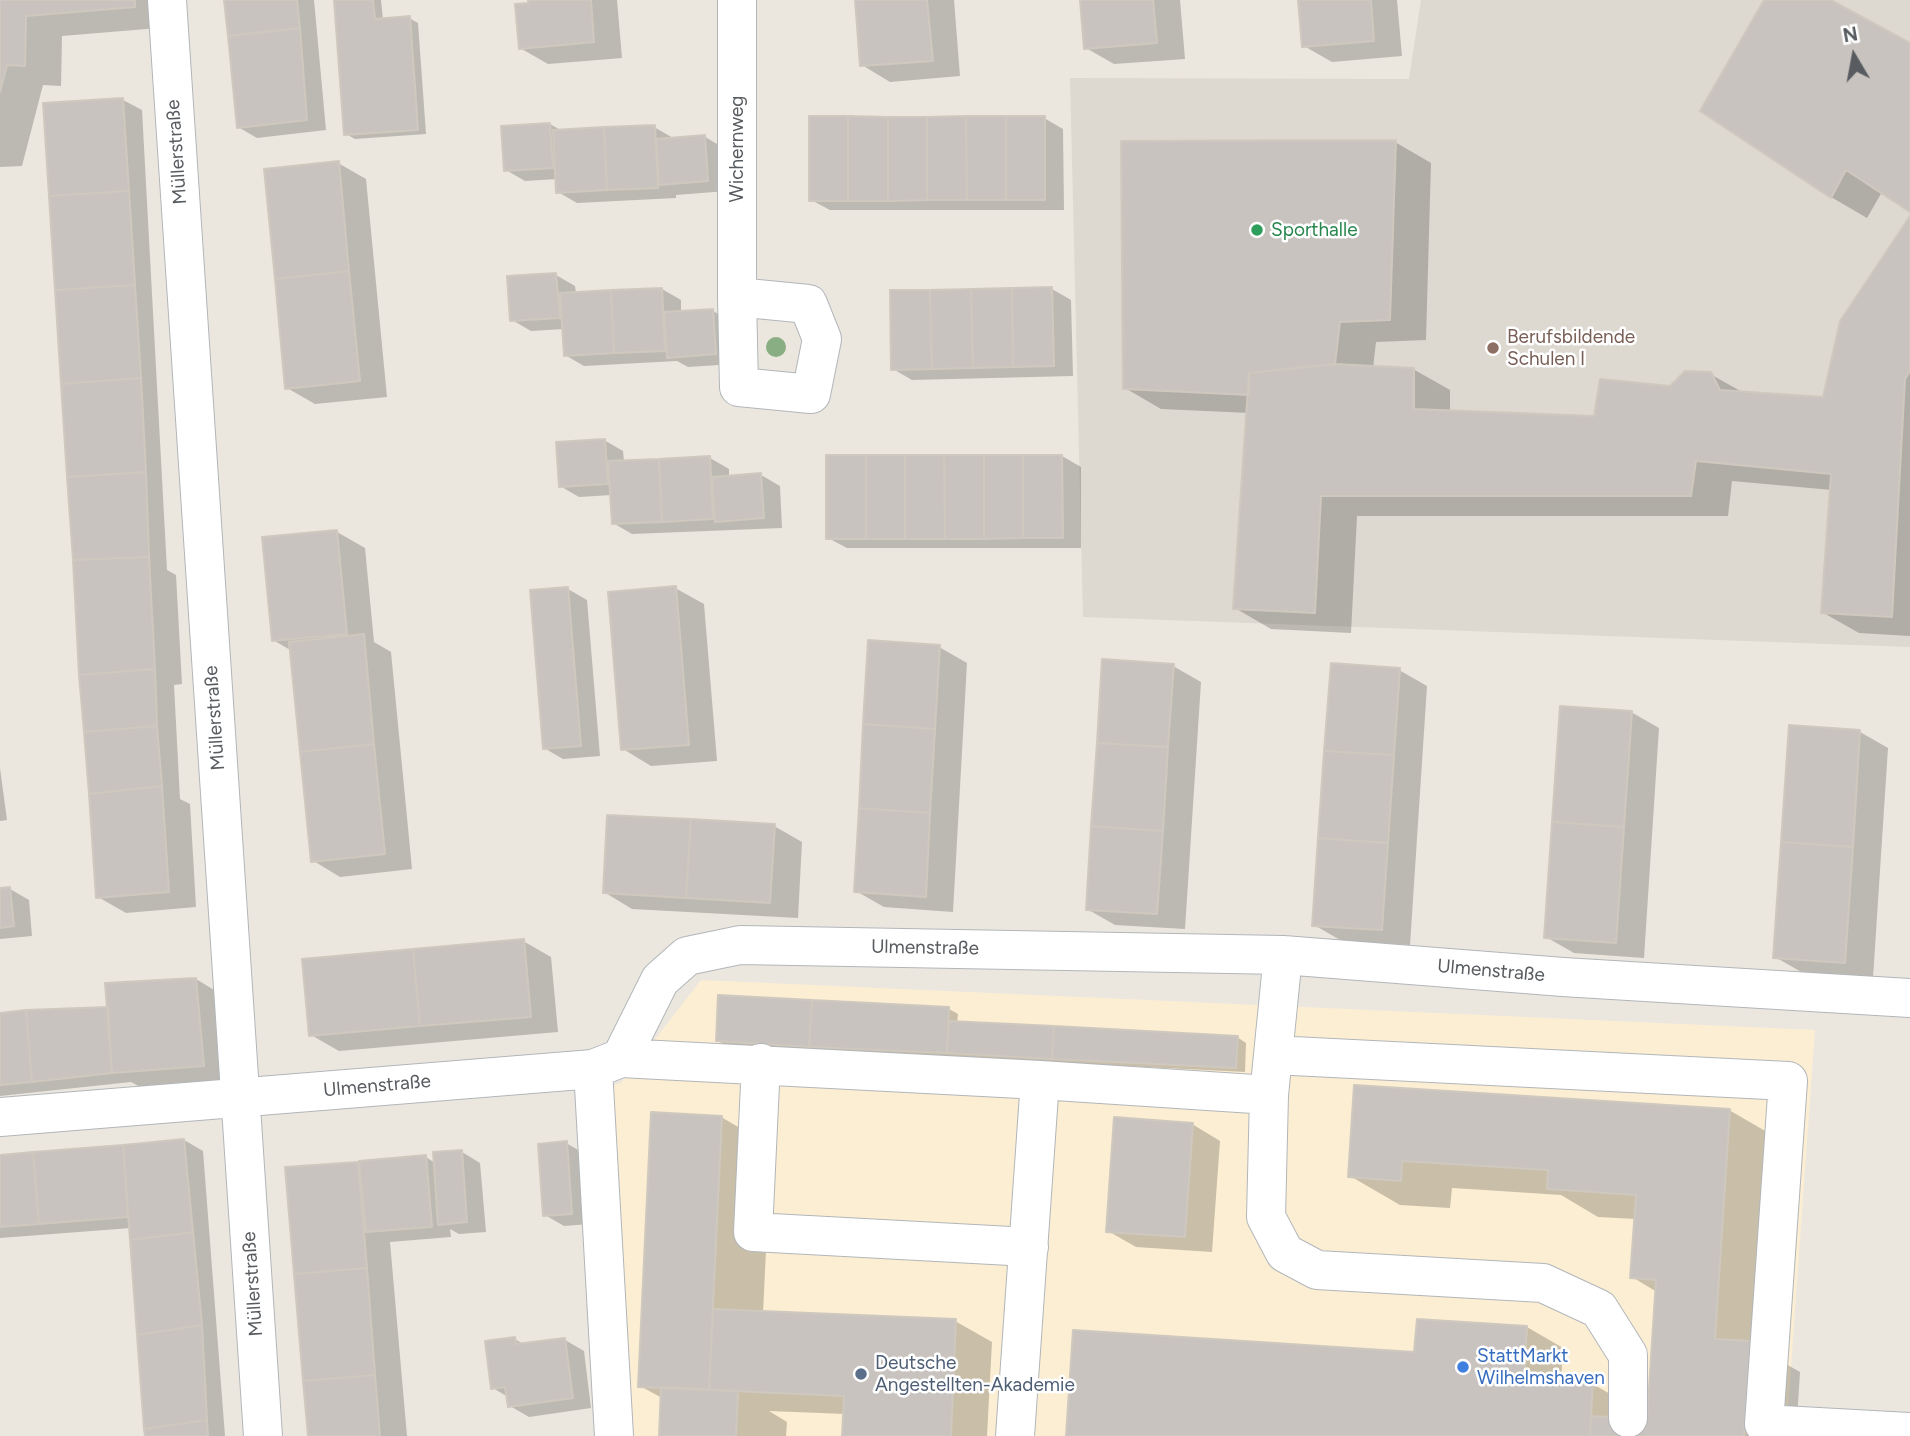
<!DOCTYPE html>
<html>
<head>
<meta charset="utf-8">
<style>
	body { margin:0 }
	#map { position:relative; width:1910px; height:1436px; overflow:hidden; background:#ebe7df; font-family:Figtree,sans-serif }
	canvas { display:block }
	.north { position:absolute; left:1819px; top:21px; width:70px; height:70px; -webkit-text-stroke:5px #fff; paint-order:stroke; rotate:350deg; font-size:19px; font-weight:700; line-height:28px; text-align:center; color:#585c60 }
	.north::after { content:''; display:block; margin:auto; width:24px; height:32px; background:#585c60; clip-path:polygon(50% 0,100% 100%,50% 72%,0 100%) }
</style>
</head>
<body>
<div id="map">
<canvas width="1910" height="1436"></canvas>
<div class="north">N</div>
</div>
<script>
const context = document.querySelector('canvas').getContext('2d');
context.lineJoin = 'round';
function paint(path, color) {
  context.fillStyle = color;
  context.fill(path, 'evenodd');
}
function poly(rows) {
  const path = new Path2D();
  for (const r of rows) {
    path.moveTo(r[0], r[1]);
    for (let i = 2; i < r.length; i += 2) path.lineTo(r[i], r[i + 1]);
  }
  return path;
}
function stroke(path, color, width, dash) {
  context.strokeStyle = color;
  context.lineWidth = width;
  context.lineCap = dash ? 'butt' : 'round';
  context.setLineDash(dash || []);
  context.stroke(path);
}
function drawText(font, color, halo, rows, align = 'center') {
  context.font = font + ' Figtree,sans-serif';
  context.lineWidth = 5;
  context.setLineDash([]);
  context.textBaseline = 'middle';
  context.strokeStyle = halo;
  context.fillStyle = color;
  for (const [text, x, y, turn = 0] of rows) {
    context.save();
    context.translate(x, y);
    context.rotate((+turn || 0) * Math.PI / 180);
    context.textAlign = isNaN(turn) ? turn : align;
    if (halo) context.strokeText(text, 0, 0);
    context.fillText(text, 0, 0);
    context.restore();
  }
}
const commercial = poly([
	[701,980,1815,1030,1786,1436,597,1436,577,1097,621,1083]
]);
const education = poly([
	[1421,0,1910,0,1910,647,1083,617,1070,78,1409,79]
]);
const shadow = poly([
	[0,0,168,0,171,27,62,36,61,86,43,85,22,166,0,167],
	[226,0,314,0,326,130,257,138,238,127],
	[336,0,381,0,383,20,409,18,418,23,426,134,355,139,346,134],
	[530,0,617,0,622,58,548,64,520,48],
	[856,0,954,0,960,76,890,82,862,65],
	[1082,0,1180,0,1185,59,1114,64,1086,48],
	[1300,0,1397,0,1402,56,1332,62,1304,46],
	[1766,0,1827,0,1910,45,1910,210,1882,192,1867,218,1831,197],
	[123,100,142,110,167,570,176,575,182,684,174,685,180,799,190,804,196,907,126,913,98,897],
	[1044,118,1063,129,1064,210,830,210,811,200],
	[550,124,562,131,654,127,673,138,705,137,724,148,727,191,676,195,676,198,577,203,558,192,557,179,525,181,506,170],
	[1395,142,1431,163,1426,340,1376,342,1373,368,1413,369,1450,390,1450,412,1596,418,1710,374,1744,393,1825,399,1910,219,1910,636,1859,633,1822,612,1832,490,1732,481,1728,516,1357,516,1351,633,1271,629,1235,608,1250,413,1161,409,1125,388],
	[338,163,366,179,387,397,315,404,287,388],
	[556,275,575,286,576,294,662,289,681,300,681,313,713,311,732,322,734,364,688,367,677,361,584,366,565,355,564,329,531,331,512,320],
	[1052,289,1071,300,1073,376,912,380,893,369],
	[604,440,623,451,624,462,710,458,729,469,729,477,761,475,780,486,782,528,632,534,613,523,612,495,579,497,560,486],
	[1062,456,1081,467,1081,548,847,548,828,538],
	[337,532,365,548,374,642,391,652,412,869,340,877,312,860,292,651,273,640],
	[675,588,704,604,717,761,651,766,623,749],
	[568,589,587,600,600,756,563,759,544,748],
	[939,647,967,663,953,912,884,907,856,891],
	[1173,666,1201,682,1185,929,1115,925,1087,909],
	[1399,670,1427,686,1410,945,1342,941,1314,925],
	[1631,712,1659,728,1644,958,1574,953,1546,937],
	[1860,732,1888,748,1873,978,1803,973,1775,957],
	[0,768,7,820,0,821],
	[774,826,802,842,798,918,632,909,604,892],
	[10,889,29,900,32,936,0,939,0,890],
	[523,941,551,957,558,1032,339,1051,311,1035],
	[196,979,224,996,232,1082,142,1088,131,1082,0,1096,0,1015,109,1009],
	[949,1009,958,1014,957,1023,1237,1037,1246,1043,1245,1072,828,1051,737,1051,718,1041],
	[1356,1086,1729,1110,1779,1139,1765,1352,1800,1372,1796,1436,1068,1436,1527,1327,1563,1348,1561,1382,1593,1384,1629,1405,1648,1421,1657,1292,1632,1277,1636,1219,1598,1217,1561,1195,1469,1189,1452,1188,1450,1208,1400,1205,1350,1176],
	[721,1117,771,1146,763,1313,955,1321,992,1342,987,1436,844,1436,845,1414,769,1411,787,1422,786,1436,661,1436,662,1398,640,1386],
	[1192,1124,1220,1141,1212,1252,1136,1247,1108,1231],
	[184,1140,203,1151,225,1436,147,1436,131,1228,0,1238,0,1156],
	[566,1143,585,1154,590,1224,564,1226,545,1215],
	[462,1152,480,1163,486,1232,459,1234,450,1229,451,1237,390,1242,407,1436,310,1436,357,1163,361,1166,426,1157,435,1163],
	[514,1339,526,1345,565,1340,584,1351,591,1408,529,1417,510,1406,508,1397,493,1388]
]);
const building = poly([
	[0,0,135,0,135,7,26,16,25,66,7,65,0,92,0,0],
	[224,0,297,0,300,28,228,36,224,0],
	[334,0,373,0,375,19,410,16,418,130,344,135,334,0],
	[528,0,591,0,594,42,519,49,515,4,528,3,528,0],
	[855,0,927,0,933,61,860,66,855,0],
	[1080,0,1153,0,1157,43,1084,49,1080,0],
	[1298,0,1371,0,1374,41,1302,47,1298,0],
	[1764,0,1831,0,1910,43,1910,212,1846,170,1831,198,1700,111,1764,0],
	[300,28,307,120,237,128,228,36,300,28],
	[123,98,129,191,49,196,43,103,123,98],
	[809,116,848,116,848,201,809,201,809,116],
	[848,116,888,117,888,201,848,201,848,116],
	[966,116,1006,116,1006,200,967,200,966,116],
	[966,116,967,200,927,200,927,117,966,116],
	[1006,116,1045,116,1045,200,1006,200,1006,116],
	[888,117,927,117,927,200,888,201,888,117],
	[550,123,553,168,504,171,501,126,550,123],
	[655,125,658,188,607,190,604,127,655,125],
	[604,127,607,190,556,193,553,130,604,127],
	[705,135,708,181,659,185,656,139,705,135],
	[1396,140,1390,320,1340,322,1335,364,1249,373,1249,395,1123,389,1121,141,1396,140],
	[339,161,349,271,275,279,264,169,339,161],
	[129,191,135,285,55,290,49,196,129,191],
	[1910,216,1910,371,1905,379,1892,617,1821,613,1831,474,1696,461,1691,496,1321,496,1315,613,1233,609,1249,373,1335,364,1414,368,1414,409,1594,416,1600,379,1670,386,1685,371,1711,372,1720,390,1823,397,1840,321,1910,216],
	[349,271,360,381,285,389,275,279,349,271],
	[556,273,560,318,510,321,507,276,556,273],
	[135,285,141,378,61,384,55,290,135,285],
	[1052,287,1054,366,1013,367,1012,288,1052,287],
	[662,288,665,351,614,353,611,290,662,288],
	[1012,288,1013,367,973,368,971,289,1012,288],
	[971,289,973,368,932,369,930,290,971,289],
	[611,290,614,353,564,356,560,293,611,290],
	[890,290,930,290,932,369,891,370,890,290],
	[713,309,716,354,667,358,664,312,713,309],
	[141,378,146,472,67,477,61,384,141,378],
	[605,439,608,484,559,487,556,442,605,439],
	[826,455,866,455,866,539,826,539,826,455],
	[866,455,905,455,905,539,866,539,866,455],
	[905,455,944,455,945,539,905,539,905,455],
	[944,455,984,455,984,539,945,539,944,455],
	[984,455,1023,455,1023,538,984,539,984,455],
	[1023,455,1062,455,1063,538,1023,538,1023,455],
	[710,456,713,519,662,522,659,459,710,456],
	[659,459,662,522,612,524,608,461,659,459],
	[146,472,149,557,73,560,67,477,146,472],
	[761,473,764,518,715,522,712,477,761,473],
	[337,530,347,634,272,641,262,537,337,530],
	[149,557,155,669,79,675,73,560,149,557],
	[676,586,689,745,621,750,608,592,676,586],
	[568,587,581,746,543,749,530,590,568,587],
	[364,634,374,744,300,752,289,642,364,634],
	[868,640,940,645,935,729,863,724,868,640],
	[1102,659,1174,664,1168,747,1097,743,1102,659],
	[1331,663,1400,668,1394,755,1324,751,1331,663],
	[155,669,157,726,84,732,79,675,155,669],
	[1560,706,1632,711,1624,827,1552,822,1560,706],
	[863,724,935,729,930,813,859,808,863,724],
	[1789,725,1860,730,1853,847,1781,842,1789,725],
	[157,726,162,786,89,794,84,732,157,726],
	[1097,743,1168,747,1163,831,1091,826,1097,743],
	[374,744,385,854,311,862,300,752,374,744],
	[1324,751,1394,755,1388,843,1318,838,1324,751],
	[162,786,169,892,96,898,89,794,162,786],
	[859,808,930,813,926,897,854,892,859,808],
	[607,815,691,819,686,898,603,893,607,815],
	[691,819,775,824,770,903,686,898,691,819],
	[1552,822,1624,827,1616,943,1544,938,1552,822],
	[1091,826,1163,831,1157,914,1086,910,1091,826],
	[1318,838,1388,843,1382,930,1312,926,1318,838],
	[1781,842,1853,847,1845,963,1773,958,1781,842],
	[10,887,14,926,0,928,0,888,10,887],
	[524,939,531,1017,420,1026,413,949,524,939],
	[413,949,420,1026,309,1036,302,959,413,949],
	[196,978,204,1066,112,1073,105,983,196,978],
	[718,995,812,1000,809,1047,716,1041,718,995],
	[812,1000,949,1007,947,1053,809,1047,812,1000],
	[108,1007,112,1073,32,1082,26,1010,108,1007],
	[26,1010,32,1082,0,1085,0,1013,26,1010],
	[949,1021,1054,1026,1052,1059,947,1053,949,1021],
	[1054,1026,1238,1036,1236,1068,1052,1059,1054,1026],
	[1354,1085,1730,1109,1715,1339,1751,1341,1744,1436,1590,1436,1591,1416,1647,1419,1656,1280,1630,1278,1636,1195,1547,1189,1548,1170,1418,1162,1402,1161,1401,1181,1348,1177,1354,1085],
	[651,1112,722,1116,709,1390,638,1387,651,1112],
	[1114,1117,1193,1123,1185,1237,1106,1232,1114,1117],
	[184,1139,193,1232,130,1240,123,1145,184,1139],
	[567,1141,572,1214,543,1216,538,1144,567,1141],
	[123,1145,128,1217,39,1224,33,1152,123,1145],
	[462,1150,467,1222,438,1225,433,1152,462,1150],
	[33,1152,39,1224,0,1227,0,1155,33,1152],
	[426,1155,432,1227,366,1232,359,1161,426,1155],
	[358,1162,367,1268,294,1274,285,1167,358,1162],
	[193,1232,202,1325,137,1335,130,1240,193,1232],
	[367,1268,375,1375,303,1381,294,1274,367,1268],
	[713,1309,956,1319,951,1436,842,1436,844,1396,709,1390,713,1309],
	[1417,1319,1527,1326,1524,1378,1593,1382,1590,1436,1066,1436,1073,1330,1414,1352,1417,1319],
	[202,1325,207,1420,144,1429,137,1335,202,1325],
	[515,1337,516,1344,565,1338,573,1398,508,1407,505,1387,491,1389,485,1341,515,1337],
	[375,1375,380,1436,308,1436,303,1381,375,1375],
	[661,1387,738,1391,736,1436,659,1436,661,1387],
	[207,1420,208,1436,145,1436,144,1429,207,1420]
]);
const minor = poly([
	[167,0,263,1436],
	[737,297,808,304,822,339,811,394,739,387,737,297,737,0],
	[1283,955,1269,1095,1266,1217,1285,1253,1317,1270,1543,1283,1599,1309,1628,1355,1628,1418],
	[1273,1055,1788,1081,1764,1424,1910,1432],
	[621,1058,1040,1080],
	[761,1063,753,1232,1029,1247],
	[593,1069,614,1436],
	[0,1117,593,1069,621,1058,660,980,687,956,740,945,1283,955,1563,977,1910,998],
	[1015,1436,1040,1080,1269,1095]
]);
const trees = [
	[776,347]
];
const markers = [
	[1257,230,7,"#2e9e5b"],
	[1493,348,7,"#8d6e63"],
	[1463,1367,7,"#3f7fe0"],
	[861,1374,7,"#5c6f8a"]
];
const streetNames = [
	["Wichernweg",737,149,-90],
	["Müllerstraße",177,152,-94],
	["Müllerstraße",215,718,-94],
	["Ulmenstraße",925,948,1],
	["Ulmenstraße",1491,971,5],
	["Ulmenstraße",377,1086,-5],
	["Müllerstraße",253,1284,-94]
];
const leisureNames = [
	["Sporthalle",1271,230]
];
const educationNames = [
	["Berufsbildende",1507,337],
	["Schulen I",1507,359]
];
const shopNames = [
	["StattMarkt",1477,1356],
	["Wilhelmshaven",1477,1378]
];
const serviceNames = [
	["Deutsche",875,1363],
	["Angestellten-Akademie",875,1385]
];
paint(commercial, '#fceed3');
paint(education, '#ddd8d0');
paint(shadow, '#0003');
paint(building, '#c8c3bf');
stroke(building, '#cfc8be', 2);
stroke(minor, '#b2b6ba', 40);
stroke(minor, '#fff', 38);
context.fillStyle = '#8aae83';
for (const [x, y] of trees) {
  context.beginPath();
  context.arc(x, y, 10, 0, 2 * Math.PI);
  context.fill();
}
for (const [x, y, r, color] of markers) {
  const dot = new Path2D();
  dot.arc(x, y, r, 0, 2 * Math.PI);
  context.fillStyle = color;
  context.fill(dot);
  stroke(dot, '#fff', 2.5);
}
drawText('19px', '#585c60', '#fff', streetNames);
drawText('19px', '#27864d', '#fff', leisureNames, 'left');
drawText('19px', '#785e54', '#fff', educationNames, 'left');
drawText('19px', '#366cbe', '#fff', shopNames, 'left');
drawText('19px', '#4e5e75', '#fff', serviceNames, 'left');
</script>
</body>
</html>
